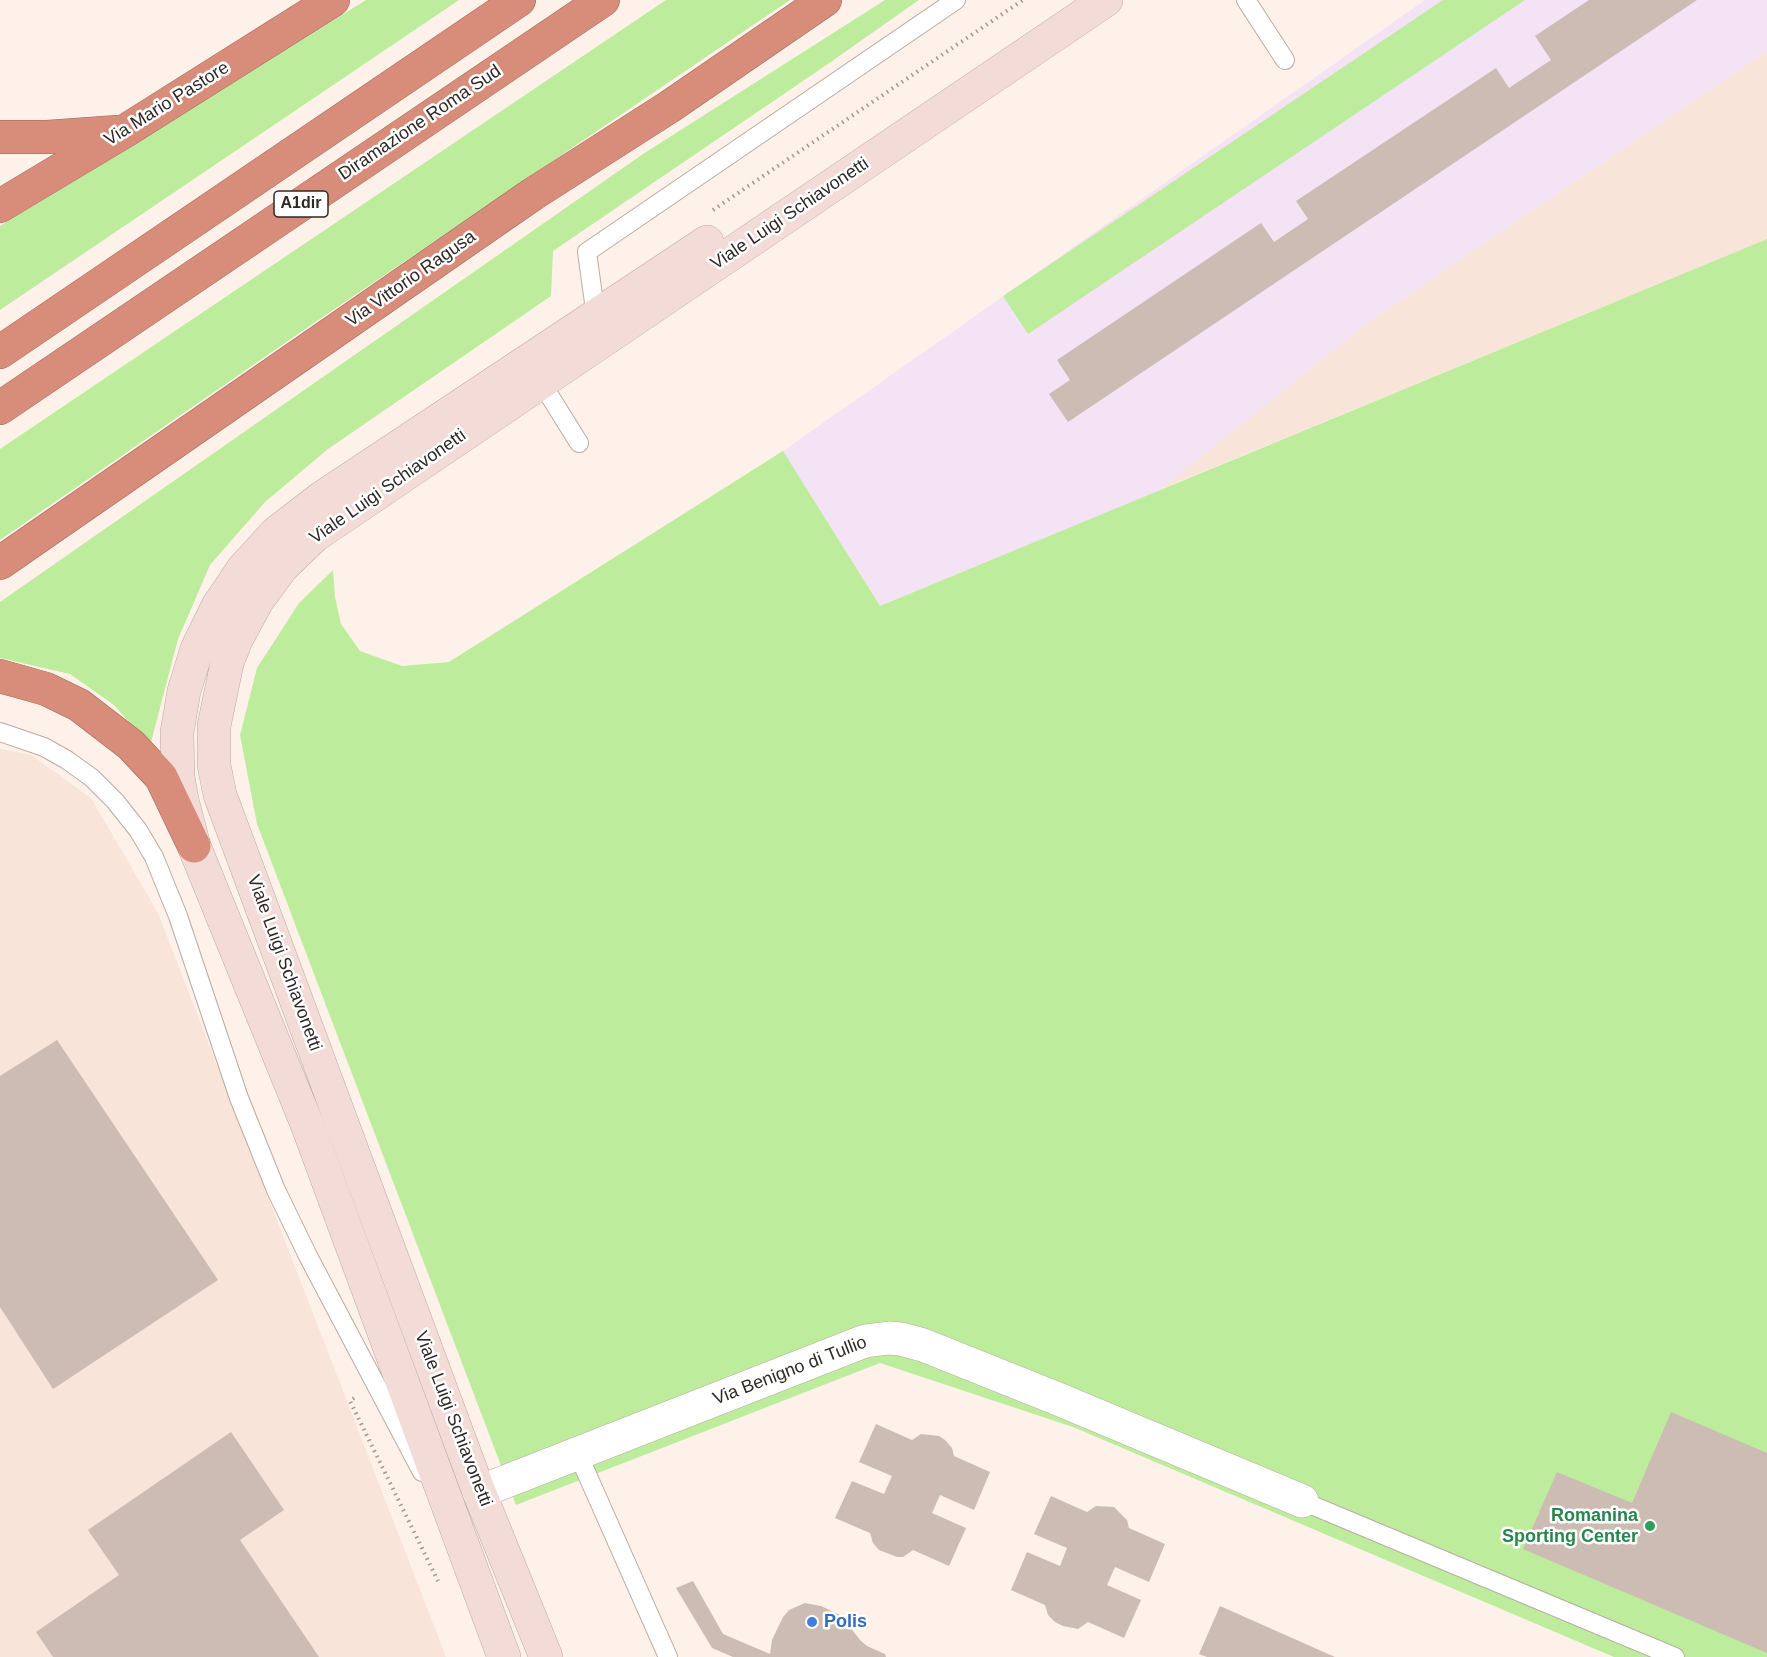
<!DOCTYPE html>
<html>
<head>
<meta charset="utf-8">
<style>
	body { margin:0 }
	canvas { display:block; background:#fef1e9 }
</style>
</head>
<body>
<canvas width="1767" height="1657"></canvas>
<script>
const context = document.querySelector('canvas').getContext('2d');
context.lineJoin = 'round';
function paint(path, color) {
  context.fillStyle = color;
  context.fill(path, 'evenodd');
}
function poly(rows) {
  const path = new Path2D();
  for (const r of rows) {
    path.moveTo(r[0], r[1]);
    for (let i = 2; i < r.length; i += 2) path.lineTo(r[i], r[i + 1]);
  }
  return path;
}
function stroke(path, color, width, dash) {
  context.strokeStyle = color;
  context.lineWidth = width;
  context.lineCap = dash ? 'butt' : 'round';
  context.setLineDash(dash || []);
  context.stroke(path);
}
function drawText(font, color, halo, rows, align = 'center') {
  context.font = font + ' Helvetica,sans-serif';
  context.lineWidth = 5;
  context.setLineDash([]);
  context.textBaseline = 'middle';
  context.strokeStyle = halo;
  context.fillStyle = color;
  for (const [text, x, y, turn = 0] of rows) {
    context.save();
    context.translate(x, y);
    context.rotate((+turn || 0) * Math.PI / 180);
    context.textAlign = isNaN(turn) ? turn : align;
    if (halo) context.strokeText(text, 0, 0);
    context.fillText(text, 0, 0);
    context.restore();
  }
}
const commercial = poly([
	[1425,0,1767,0,1767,51,1369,322,1161,490,880,606,783,451]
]);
const built = poly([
	[1767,51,1767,239,1161,489,1369,322],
	[0,749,31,755,91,798,158,913,446,1657,0,1657]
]);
const green = poly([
	[366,0,459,0,0,310,0,226,88,173],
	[666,0,790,0,311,325,0,540,0,449],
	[885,0,919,0,825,66,553,251,551,296,328,449,265,502,210,565,178,639,150,746,114,705,70,674,0,658,0,602,643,154],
	[1443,0,1525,0,1028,334,1003,296],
	[1767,239,1767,1657,1614,1657,1073,1427,880,1363,516,1505,257,824,240,735,257,668,299,603,333,570,335,597,341,624,360,651,402,666,449,662,783,451,880,606]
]);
const building = poly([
	[1589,0,1697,0,1068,422,1049,394,1070,380,1057,360,1261,223,1274,242,1308,219,1296,201,1496,68,1509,88,1551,60,1535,36],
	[57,1040,218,1280,53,1389,0,1307,0,1076],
	[1671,1412,1767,1453,1767,1653,1523,1549,1557,1472,1632,1503],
	[876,1424,912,1440,921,1434,939,1436,945,1440,952,1448,954,1456,990,1472,974,1510,940,1495,932,1513,966,1528,949,1566,913,1550,903,1557,897,1557,879,1550,873,1543,870,1533,835,1518,852,1481,884,1494,892,1476,859,1462],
	[231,1432,284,1510,240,1540,319,1657,53,1657,36,1632,119,1575,88,1530],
	[1051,1496,1087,1512,1096,1506,1114,1507,1127,1520,1129,1528,1165,1544,1149,1582,1115,1567,1107,1585,1141,1600,1124,1638,1088,1622,1078,1629,1063,1626,1055,1622,1048,1615,1045,1605,1011,1590,1027,1552,1060,1566,1067,1548,1034,1534],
	[693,1581,723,1634,770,1654,772,1640,783,1617,789,1610,805,1603,821,1606,840,1615,861,1641,867,1646,885,1654,886,1657,733,1657,712,1648,676,1588],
	[1220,1606,1335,1657,1207,1657,1199,1654]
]);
const path = poly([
	[713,210,1023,0],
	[354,1398,350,1401,438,1581]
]);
const lane = poly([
	[1246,0,1285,60],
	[596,317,587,252,956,0],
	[541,382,579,443],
	[0,732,44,747,67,760,92,778,115,801,138,830,154,857,178,916,239,1098,276,1190,308,1256,422,1472],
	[578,1454,668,1657],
	[1302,1501,1675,1657]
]);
const street = poly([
	[479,1492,865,1341,889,1338,901,1339,923,1345,1058,1399,1302,1501]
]);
const secondary = poly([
	[504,1657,307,1124,194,846,182,800,178,777,177,732,180,715,184,691,197,649,218,606,243,569,276,533,320,499,707,242],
	[546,1657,479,1492,220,795,214,765,214,726,227,663,236,640,257,601,282,567,314,536,1106,0]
]);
const highway = poly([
	[0,137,47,137,117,132],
	[0,206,125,131,333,0],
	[0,352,519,0],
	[0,408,603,0],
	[0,563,533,194,669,107,825,0],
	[0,676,46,689,79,705,131,745,161,777,194,846]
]);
const markers = [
	[1650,1526,6,"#2e9e5b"],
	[812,1622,6,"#3f7fe0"]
];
const shields = [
	[301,204,54]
];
const shieldNames = [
	["A1dir",301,204]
];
const streetNames = [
	["Via Mario Pastore",167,104,-32],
	["Diramazione Roma Sud",420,123,-34],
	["Viale Luigi Schiavonetti",790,214,-34],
	["Via Vittorio Ragusa",411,279,-35],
	["Viale Luigi Schiavonetti",388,487,-35],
	["Viale Luigi Schiavonetti",284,963,70],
	["Via Benigno di Tullio",790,1371,-21],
	["Viale Luigi Schiavonetti",453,1419,69]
];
const leisureNames = [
	["Romanina",1638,1516],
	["Sporting Center",1638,1537]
];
const shopNames = [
	["Polis",824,1622]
];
paint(commercial, '#f4e3f5');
paint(built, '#f8e4d9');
paint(green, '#bdec9c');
paint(building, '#ccbcb3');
stroke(lane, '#bbaba2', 20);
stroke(street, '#bbaba2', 34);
stroke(secondary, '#bbaba2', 34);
stroke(highway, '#9d695c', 34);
stroke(path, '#a09790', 4, [1.5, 4.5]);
stroke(lane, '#fff', 18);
stroke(street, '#fff', 33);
stroke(secondary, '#f3dcd7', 33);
stroke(highway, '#d88c7a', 33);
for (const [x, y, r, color] of markers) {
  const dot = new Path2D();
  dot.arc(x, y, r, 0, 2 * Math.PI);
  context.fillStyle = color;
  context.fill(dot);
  stroke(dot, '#fff', 2);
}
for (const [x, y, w] of shields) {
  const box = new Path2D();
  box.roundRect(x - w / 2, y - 13, w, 26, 4.5);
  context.fillStyle = '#fff';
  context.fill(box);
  stroke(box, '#2f2925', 1.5);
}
drawText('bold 16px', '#2f2925', null, shieldNames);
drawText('18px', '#2f2925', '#fff', streetNames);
drawText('bold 18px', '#27864d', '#fff', leisureNames, 'right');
drawText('bold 18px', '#366cbe', '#fff', shopNames, 'left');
</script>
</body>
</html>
